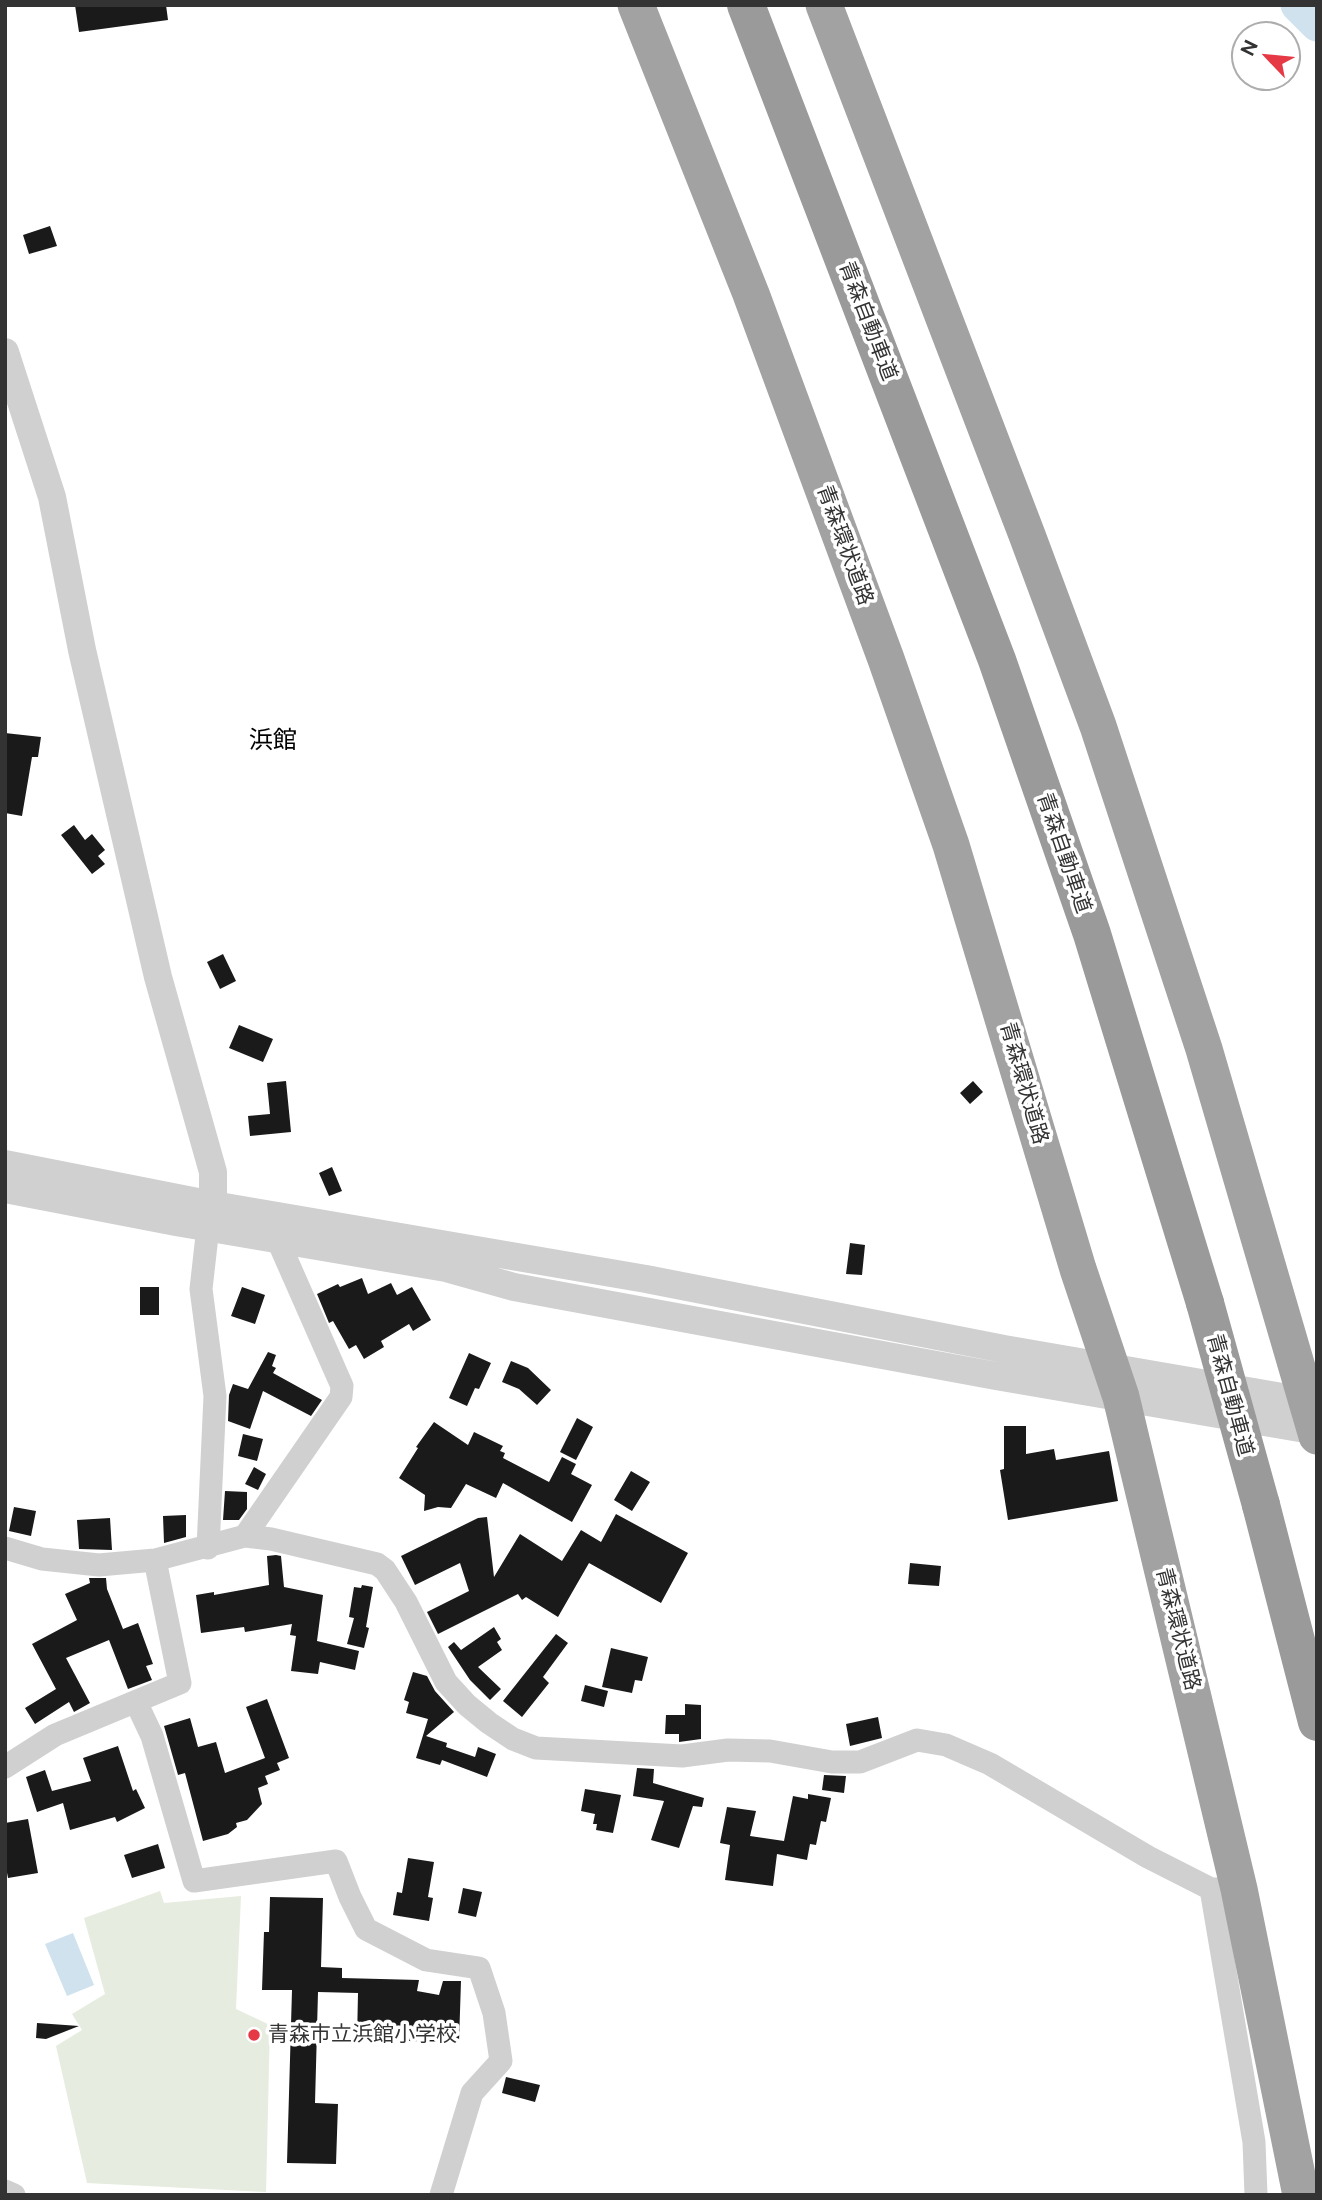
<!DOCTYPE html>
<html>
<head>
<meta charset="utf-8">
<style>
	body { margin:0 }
	#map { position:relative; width:1322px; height:2200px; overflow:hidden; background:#fff; font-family:"Public Sans",sans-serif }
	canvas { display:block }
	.frame { position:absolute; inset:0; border:7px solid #333; pointer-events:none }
	.north { position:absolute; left:1231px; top:21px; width:70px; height:70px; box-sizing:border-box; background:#fff; border:2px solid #adadad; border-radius:50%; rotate:296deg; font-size:19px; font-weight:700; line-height:28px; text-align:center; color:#333 }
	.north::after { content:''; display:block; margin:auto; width:24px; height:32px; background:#e63946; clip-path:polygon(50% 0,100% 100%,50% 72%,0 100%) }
</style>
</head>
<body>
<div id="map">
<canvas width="1322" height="2200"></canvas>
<div class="frame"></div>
<div class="north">N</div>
</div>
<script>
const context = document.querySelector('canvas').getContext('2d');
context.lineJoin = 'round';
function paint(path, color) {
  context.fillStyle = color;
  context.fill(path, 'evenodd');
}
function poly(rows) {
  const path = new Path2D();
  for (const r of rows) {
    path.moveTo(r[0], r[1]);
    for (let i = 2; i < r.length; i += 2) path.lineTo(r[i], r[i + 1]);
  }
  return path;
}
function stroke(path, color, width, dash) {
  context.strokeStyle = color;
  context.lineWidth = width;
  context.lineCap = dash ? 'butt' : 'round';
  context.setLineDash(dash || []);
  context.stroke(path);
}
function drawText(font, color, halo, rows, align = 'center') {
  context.font = font + ' "Public Sans","Noto Sans JP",sans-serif';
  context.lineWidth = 7;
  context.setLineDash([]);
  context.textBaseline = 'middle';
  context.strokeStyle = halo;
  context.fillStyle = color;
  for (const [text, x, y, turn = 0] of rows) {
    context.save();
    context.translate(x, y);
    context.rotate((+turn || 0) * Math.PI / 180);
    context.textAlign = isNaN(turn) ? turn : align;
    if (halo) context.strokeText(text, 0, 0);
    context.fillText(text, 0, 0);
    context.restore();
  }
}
const green = poly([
	[160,1891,164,1903,241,1896,236,2009,270,2025,266,2192,87,2183,56,2046,82,2030,72,2014,105,1994,84,1918]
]);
const water = poly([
	[73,1933,94,1985,67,1996,45,1944]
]);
const river = poly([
	[1297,5,1317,25]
]);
const building = poly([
	[75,5,166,5,168,20,79,32],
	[50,226,57,246,29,254,23,235],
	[5,733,41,737,38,757,32,757,22,816,5,813],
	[74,825,85,840,92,834,105,850,98,856,105,864,92,874,61,835],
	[223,954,236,981,220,989,207,962],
	[239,1025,273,1039,263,1062,229,1048],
	[286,1081,291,1132,250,1136,248,1116,270,1114,267,1083],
	[973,1081,983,1092,970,1104,960,1093],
	[332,1167,342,1191,329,1196,319,1173],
	[850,1243,865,1245,862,1275,846,1274],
	[362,1278,368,1294,391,1283,397,1295,412,1287,431,1320,413,1331,409,1324,381,1341,384,1347,364,1359,356,1345,349,1349,333,1321,329,1323,317,1294,338,1284,340,1287],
	[140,1287,159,1287,159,1315,140,1315],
	[242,1287,265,1295,255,1324,231,1316],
	[268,1352,276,1355,272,1366,276,1368,273,1373,322,1400,311,1416,263,1391,250,1429,228,1421,229,1395,233,1384,248,1389],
	[469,1353,491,1363,479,1389,475,1388,467,1406,449,1398],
	[511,1361,528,1368,551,1390,537,1405,519,1389,502,1382],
	[577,1418,593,1427,576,1460,560,1452],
	[434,1422,468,1445,474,1432,503,1446,500,1451,505,1453,503,1458,549,1482,562,1457,576,1464,571,1474,592,1485,572,1522,503,1483,496,1498,466,1484,451,1508,438,1507,424,1511,425,1495,399,1478,418,1448,416,1447],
	[1004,1426,1026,1426,1026,1454,1054,1449,1056,1460,1109,1451,1118,1501,1008,1520,1000,1470,1004,1469],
	[243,1434,263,1439,257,1461,238,1456],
	[254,1467,266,1474,258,1490,245,1484],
	[631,1471,650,1482,632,1511,614,1500],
	[225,1491,247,1492,247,1509,239,1520,223,1520],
	[14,1507,36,1511,31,1536,9,1531],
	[616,1514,688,1553,661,1603,589,1563,558,1617,526,1597,522,1600,518,1594,438,1634,427,1612,469,1591,460,1563,415,1585,401,1556,478,1518,487,1517,494,1577,520,1534,562,1561,581,1530,601,1542],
	[186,1515,186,1537,164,1543,163,1516],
	[110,1518,112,1550,79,1549,77,1520],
	[276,1555,281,1556,284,1587,323,1595,317,1641,359,1651,355,1670,320,1662,318,1674,291,1671,296,1636,290,1635,292,1624,245,1632,244,1627,201,1633,196,1595,214,1592,214,1595,269,1585,267,1556],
	[910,1563,941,1566,939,1586,908,1584],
	[89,1578,106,1578,107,1589,123,1629,138,1623,153,1664,146,1666,152,1680,128,1689,109,1640,66,1658,90,1703,74,1712,69,1702,35,1724,25,1708,56,1689,32,1644,77,1620,65,1594,90,1583],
	[362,1585,373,1587,366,1627,369,1628,364,1648,347,1644,354,1618,349,1617,354,1587,361,1588],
	[494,1627,501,1639,497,1642,502,1650,478,1667,501,1689,490,1700,470,1680,448,1647,454,1642,461,1650],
	[556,1634,568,1643,543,1677,549,1683,522,1717,503,1701],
	[611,1648,648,1657,642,1681,635,1680,632,1693,602,1687],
	[413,1672,427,1676,435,1691,454,1712,426,1736,447,1743,446,1747,475,1757,478,1747,496,1754,487,1777,442,1760,440,1765,416,1758,428,1719,406,1713,409,1702,404,1700],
	[585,1685,608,1691,604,1707,581,1701],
	[267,1699,289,1758,277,1763,280,1770,265,1776,268,1784,258,1788,262,1804,247,1820,236,1823,237,1827,228,1834,203,1841,185,1773,178,1775,164,1726,190,1718,198,1747,216,1742,225,1773,265,1758,246,1707],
	[685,1704,701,1705,701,1739,679,1742,679,1734,665,1734,666,1715,685,1715],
	[878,1717,882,1738,850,1746,846,1724],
	[118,1746,133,1791,136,1789,145,1808,117,1822,115,1817,70,1830,63,1803,37,1812,26,1777,45,1770,52,1791,91,1781,83,1758],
	[637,1768,654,1769,653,1783,704,1798,702,1807,693,1806,679,1848,651,1840,664,1801,633,1796],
	[824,1775,846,1776,844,1793,822,1790],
	[585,1789,621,1795,613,1833,596,1830,597,1824,593,1824,595,1814,581,1811],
	[808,1794,831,1798,826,1822,821,1821,816,1845,810,1844,807,1860,777,1854,773,1886,725,1880,730,1845,720,1843,727,1807,756,1811,750,1836,784,1841,793,1796,808,1799],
	[28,1819,38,1873,8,1878,5,1862,5,1823],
	[158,1844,165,1868,132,1878,124,1855],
	[408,1858,434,1862,428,1897,433,1898,429,1921,393,1915,397,1892,402,1893],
	[463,1888,482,1892,476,1917,458,1913],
	[270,1897,323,1898,321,1967,342,1968,342,1978,419,1980,417,1991,439,1995,443,1981,461,1981,459,2042,357,2040,358,1993,318,1992,315,2103,338,2104,336,2164,287,2163,292,1990,262,1990,264,1932,269,1932],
	[37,2023,79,2026,46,2039,36,2038],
	[506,2077,540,2085,535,2102,502,2093]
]);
const minor = poly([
	[208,1227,201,1289,215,1396,208,1548],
	[245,1536,341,1397,342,1386,272,1227],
	[5,1548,42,1559,99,1565,155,1560],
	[136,1702,152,1736,194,1881,336,1861,350,1897,366,1929,426,1960,479,1968,494,2013,501,2061,472,2093,441,2195],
	[5,1767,55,1735,180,1683,155,1560,245,1536,271,1539,377,1564,385,1570,406,1602,446,1682,467,1705,489,1723,513,1739,536,1748,682,1756,728,1750,770,1751,832,1762,860,1762,917,1740,946,1745,990,1764,1148,1857,1211,1889,1239,1889],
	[1211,1889,1254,2142,1256,2195],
	[5,2191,14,2195]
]);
const tertiary = poly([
	[5,352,52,497,82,650,158,977,213,1172,213,1205,210,1221],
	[5,1164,213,1205,646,1279,1004,1349,1317,1403],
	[5,1189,176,1222,446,1268,514,1287,996,1376,1317,1431]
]);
const trunk = poly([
	[636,5,751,294,886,659,951,845,1078,1269,1121,1397,1239,1889,1301,2195],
	[824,5,1027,535,1098,726,1204,1049,1317,1436]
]);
const motorway = poly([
	[746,5,997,660,1092,934,1205,1303],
	[1261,1505,1317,1722]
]);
const motorwayBridge = poly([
	[1205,1303,1261,1505]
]);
const markers = [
	[254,2035,7,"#e63946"]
];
const streetNames = [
	["青森自動車道",868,321,69],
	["青森環状道路",845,545,70],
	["青森自動車道",1064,853,71],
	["青森環状道路",1024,1083,74],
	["青森自動車道",1230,1395,75],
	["青森環状道路",1178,1629,76]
];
const poiNames = [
	["青森市立浜館小学校",268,2035]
];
const quarterNames = [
	["浜館",273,741]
];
paint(green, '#e6ecdf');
paint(water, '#cfe2ee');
stroke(river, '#cfe2ee', 33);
paint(building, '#1a1a1a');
stroke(minor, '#d0d0d0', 23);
stroke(tertiary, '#d0d0d0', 28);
stroke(trunk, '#a2a2a2', 37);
stroke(motorway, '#9a9a9a', 38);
stroke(motorwayBridge, '#9a9a9a', 38);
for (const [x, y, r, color] of markers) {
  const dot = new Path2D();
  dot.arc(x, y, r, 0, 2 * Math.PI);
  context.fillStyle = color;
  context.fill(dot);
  stroke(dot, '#fff', 2.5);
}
drawText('21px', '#333', '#fff', streetNames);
drawText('21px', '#333', '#fff', poiNames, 'left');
drawText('24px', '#000', '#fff', quarterNames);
</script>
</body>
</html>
